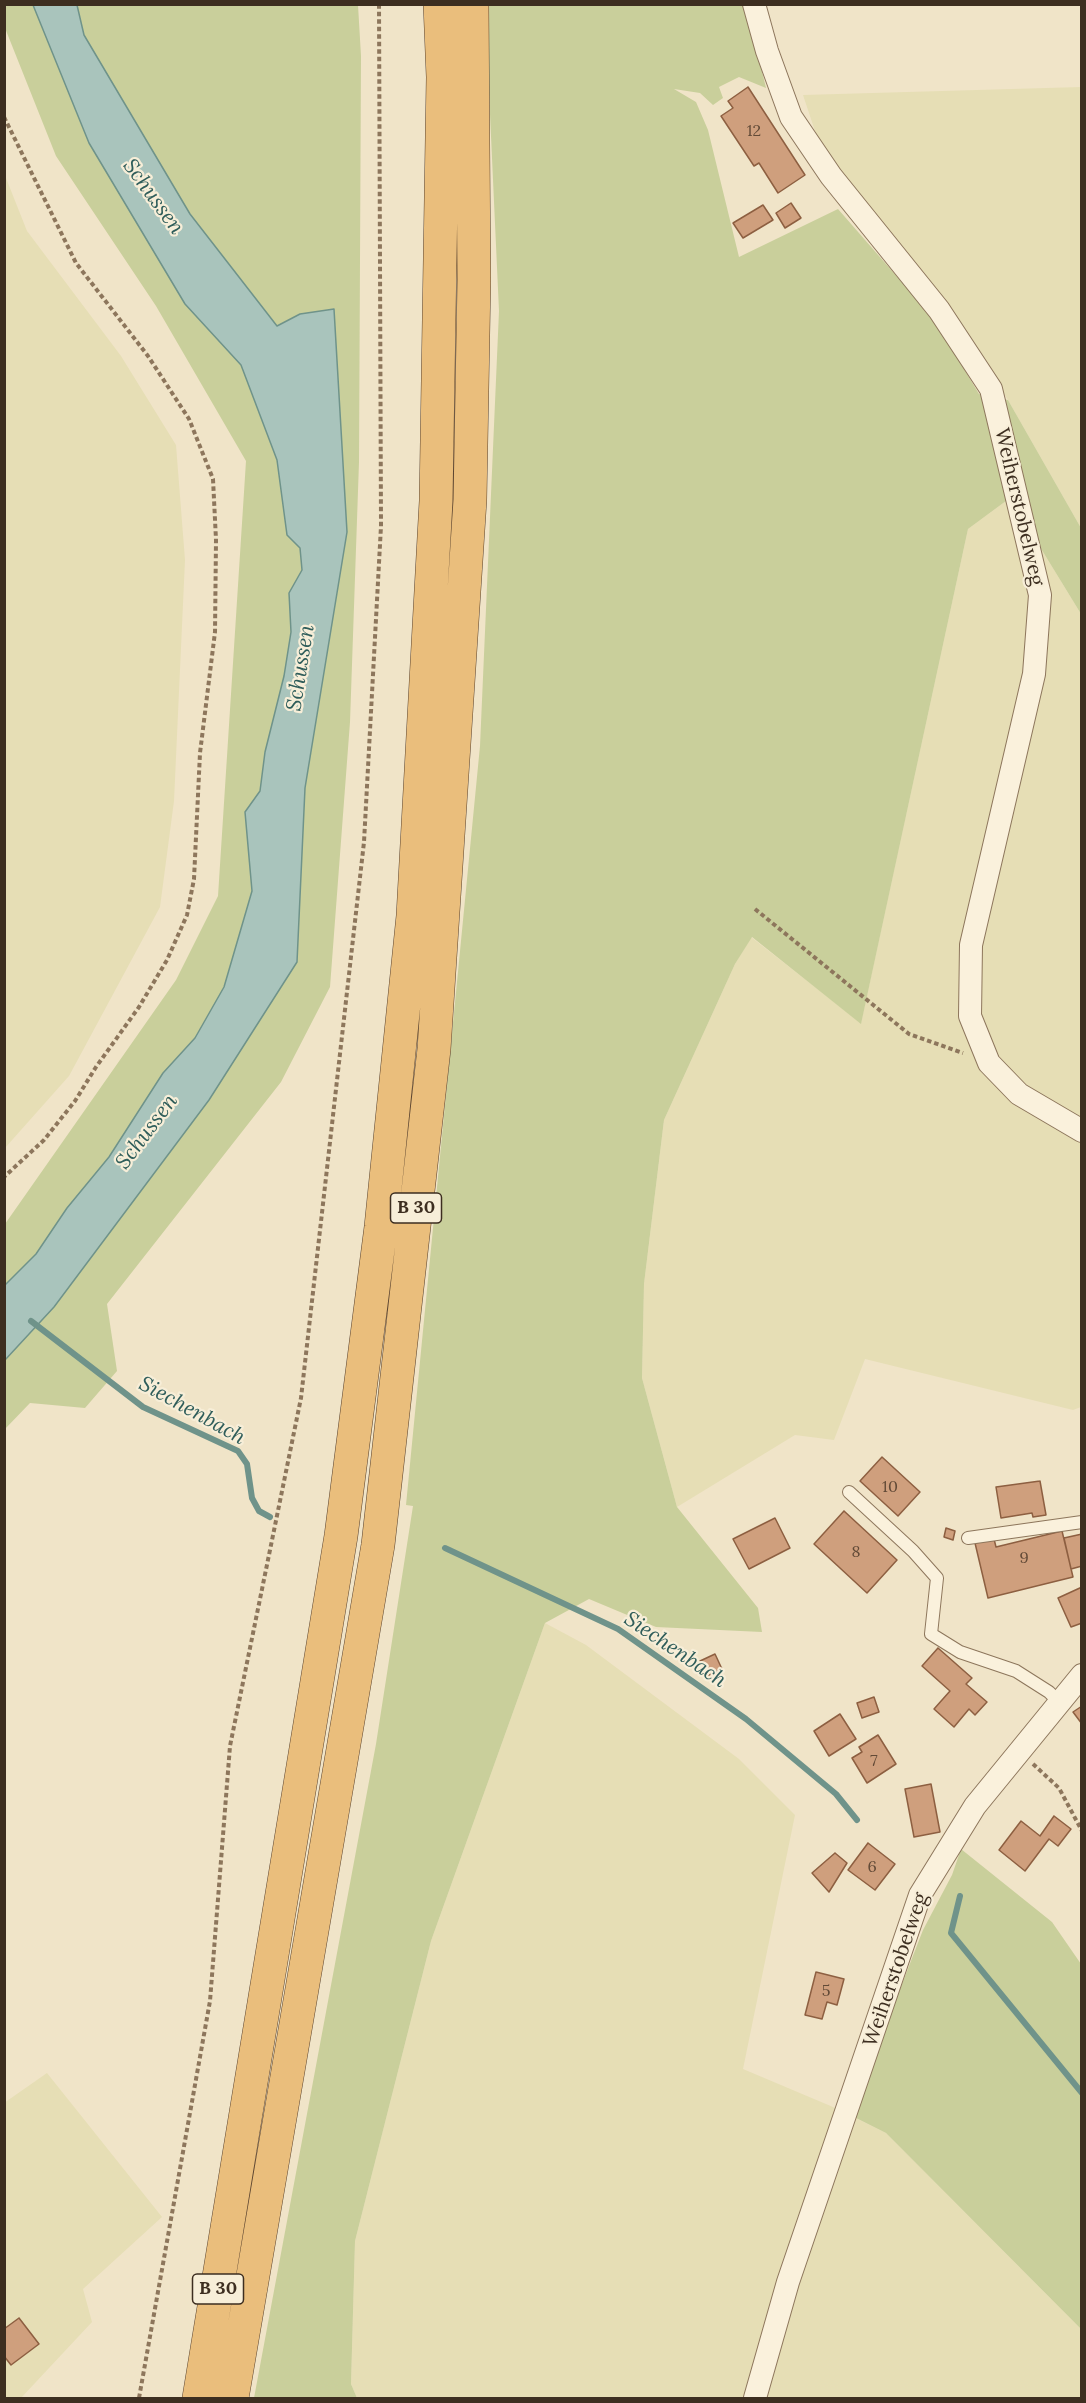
<!DOCTYPE html>
<html>
<head>
<meta charset="utf-8">
<style>
	body { margin:0 }
	#map { position:relative; width:1086px; height:2403px; overflow:hidden; background:#f0e4c8; font-family:Lora,serif }
	canvas { display:block }
	.frame { position:absolute; inset:0; border:6px solid #3d2e20; pointer-events:none }
</style>
</head>
<body>
<div id="map">
<canvas width="1086" height="2403"></canvas>
<div class="frame"></div>
</div>
<script>
const context = document.querySelector('canvas').getContext('2d');
context.lineJoin = 'round';
function paint(path, color) {
  context.fillStyle = color;
  context.fill(path, 'evenodd');
}
function poly(rows) {
  const path = new Path2D();
  for (const r of rows) {
    path.moveTo(r[0], r[1]);
    for (let i = 2; i < r.length; i += 2) path.lineTo(r[i], r[i + 1]);
  }
  return path;
}
function stroke(path, color, width, dash) {
  context.strokeStyle = color;
  context.lineWidth = width;
  context.lineCap = dash ? 'butt' : 'round';
  context.setLineDash(dash || []);
  context.stroke(path);
}
function drawText(font, color, halo, rows, align = 'center') {
  context.font = font + ' Lora,serif';
  context.lineWidth = 4.5;
  context.setLineDash([]);
  context.textBaseline = 'middle';
  context.strokeStyle = halo;
  context.fillStyle = color;
  for (const [text, x, y, turn = 0] of rows) {
    context.save();
    context.translate(x, y);
    context.rotate((+turn || 0) * Math.PI / 180);
    context.textAlign = isNaN(turn) ? turn : align;
    if (halo) context.strokeText(text, 0, 0);
    context.fillText(text, 0, 0);
    context.restore();
  }
}
const farmland = poly([
	[1081,87,1081,528,1008,400,900,244,819,143,803,95],
	[4,173,27,231,121,356,176,445,185,560,174,801,160,907,69,1076,5,1148],
	[1010,498,1081,614,1081,1407,1073,1410,865,1359,834,1440,795,1435,677,1507,642,1378,644,1284,664,1120,735,964,751,937,861,1023,968,529],
	[545,1623,586,1645,739,1759,795,1815,743,2069,833,2107,886,2133,1081,2329,1081,2398,357,2398,351,2384,355,2241,431,1941],
	[47,2073,162,2217,83,2289,92,2322,21,2398,5,2398,4,2103]
]);
const green = poly([
	[5,5,358,5,361,56,359,462,350,722,330,987,281,1082,107,1304,117,1371,85,1408,30,1403,5,1429,5,1224,176,980,218,896,246,461,156,306,56,156,5,28],
	[485,5,746,5,766,88,739,77,719,87,723,98,713,105,700,93,674,89,696,102,708,130,739,257,838,209,934,319,979,394,1008,400,1081,528,1081,614,1010,498,968,529,861,1024,752,937,735,964,664,1120,644,1284,642,1378,677,1507,758,1608,762,1632,656,1627,589,1599,545,1623,431,1941,355,2241,351,2384,357,2398,254,2398,376,1744,413,1506,406,1505,480,746,499,311],
	[961,1849,1052,1922,1081,1964,1081,2329,886,2133,854,2117,874,2056,923,1930,952,1875]
]);
const water = poly([
	[33,5,77,5,84,35,190,214,277,326,300,314,334,309,347,532,305,788,297,962,209,1100,54,1307,5,1360,5,1285,36,1254,67,1208,109,1157,163,1073,195,1038,224,987,252,891,245,812,260,791,265,752,284,676,291,632,289,593,302,570,300,548,287,535,277,460,241,365,185,304,89,143,33,5]
]);
const stream = poly([
	[31,1321,143,1407,238,1451,247,1464,252,1498,259,1511,270,1517],
	[445,1548,618,1629,746,1719,836,1794,857,1820],
	[960,1896,951,1933,1082,2093]
]);
const building = poly([
	[748,87,805,175,778,193,759,163,754,166,721,116,733,108,728,101,748,87],
	[791,203,801,218,785,228,776,213,791,203],
	[763,205,773,220,743,238,733,223,763,205],
	[882,1457,920,1492,898,1516,860,1481,882,1457],
	[1040,1481,1046,1515,1033,1517,1032,1513,1001,1518,996,1487,1040,1481],
	[844,1511,897,1560,867,1593,814,1544,844,1511],
	[775,1518,790,1548,749,1569,733,1539,775,1518],
	[946,1528,955,1531,953,1540,944,1537,946,1528],
	[1062,1531,1073,1577,988,1598,975,1543,994,1539,996,1547,1062,1531],
	[1082,1534,1082,1566,1071,1569,1064,1538,1082,1534],
	[1082,1587,1082,1623,1071,1627,1058,1598,1082,1587],
	[938,1648,972,1678,966,1684,987,1702,975,1715,969,1709,954,1727,934,1709,950,1691,922,1666,938,1648],
	[715,1654,722,1669,707,1676,700,1661,715,1654],
	[874,1697,879,1712,862,1718,857,1703,874,1697],
	[1082,1706,1082,1724,1073,1712,1082,1706],
	[840,1714,856,1739,829,1756,814,1731,840,1714],
	[878,1735,896,1764,867,1783,852,1758,862,1752,859,1747,878,1735],
	[931,1784,940,1832,914,1837,905,1789,931,1784],
	[1054,1816,1071,1829,1058,1846,1049,1839,1025,1871,999,1850,1021,1821,1040,1836,1054,1816],
	[868,1843,895,1864,875,1890,848,1870,868,1843],
	[835,1853,847,1863,829,1892,812,1873,835,1853],
	[816,1972,844,1979,837,2005,827,2002,822,2019,805,2015,816,1972],
	[19,2318,39,2344,11,2365,4,2356,4,2329,19,2318]
]);
const path = poly([
	[4,117,76,263,148,356,189,419,213,479,216,540,215,632,200,753,194,879,187,915,167,960,139,1007,96,1067,75,1101,44,1140,4,1177],
	[755,909,909,1034,963,1053],
	[1033,1764,1059,1788,1082,1831],
	[139,2398,210,2001,230,1746,301,1398,364,842,381,526,379,4]
]);
const service = poly([
	[849,1492,913,1551,937,1578,931,1634,960,1652,1016,1671,1049,1692,1058,1701],
	[968,1538,1082,1522]
]);
const minor = poly([
	[754,4,767,51,791,117,831,176,939,310,991,389,1040,595,1034,674,971,945,970,1016,989,1063,1019,1094,1082,1131],
	[755,2398,788,2282,920,1895,975,1806,1082,1675]
]);
const trunk = poly([
	[199,2398,341,1536,381,1227,413,916,436,501,443,77,440,4],
	[232,2398,378,1545,434,1049,470,500,474,280,472,4]
]);
const numberNames = [
	["12",754,131],
	["10",890,1487],
	["8",856,1552],
	["9",1024,1558],
	["7",874,1761],
	["6",872,1867],
	["5",826,1991]
];
const shields = [
	[416,1208,51],
	[218,2289,51]
];
const shieldNames = [
	["B 30",416,1208],
	["B 30",218,2289]
];
const streetNames = [
	["Weiherstobelweg",1019,507,77],
	["Weiherstobelweg",896,1970,-71]
];
const waterNames = [
	["Schussen",153,197,54],
	["Schussen",301,668,-81],
	["Schussen",147,1132,-53],
	["Siechenbach",192,1411,29],
	["Siechenbach",675,1650,34]
];
paint(farmland, '#e6deb5');
paint(green, '#c9cf9b');
paint(water, '#a9c4bc');
stroke(water, '#6f938a', 1.5);
stroke(stream, '#6f938a', 6);
paint(building, '#cf9f7d');
stroke(building, '#8d5f41', 1.5);
stroke(service, '#8d765c', 14);
stroke(minor, '#8d765c', 24);
stroke(trunk, '#5b4430', 34);
stroke(path, '#8d765c', 4, [4.5, 3]);
stroke(service, '#faf1dc', 12);
stroke(minor, '#faf1dc', 22);
stroke(trunk, '#eabe7c', 33);
drawText('16px', '#624a37', null, numberNames);
for (const [x, y, w] of shields) {
  const box = new Path2D();
  box.roundRect(x - w / 2, y - 15, w, 30, 4.5);
  context.fillStyle = '#f7eed8';
  context.fill(box);
  stroke(box, '#3d2e20', 1.5);
}
drawText('bold 18px', '#3d2e20', null, shieldNames);
drawText('20px', '#3d2e20', '#f7eed8', streetNames);
drawText('italic 21px', '#2f5d5a', '#f7eed8', waterNames);
</script>
</body>
</html>
